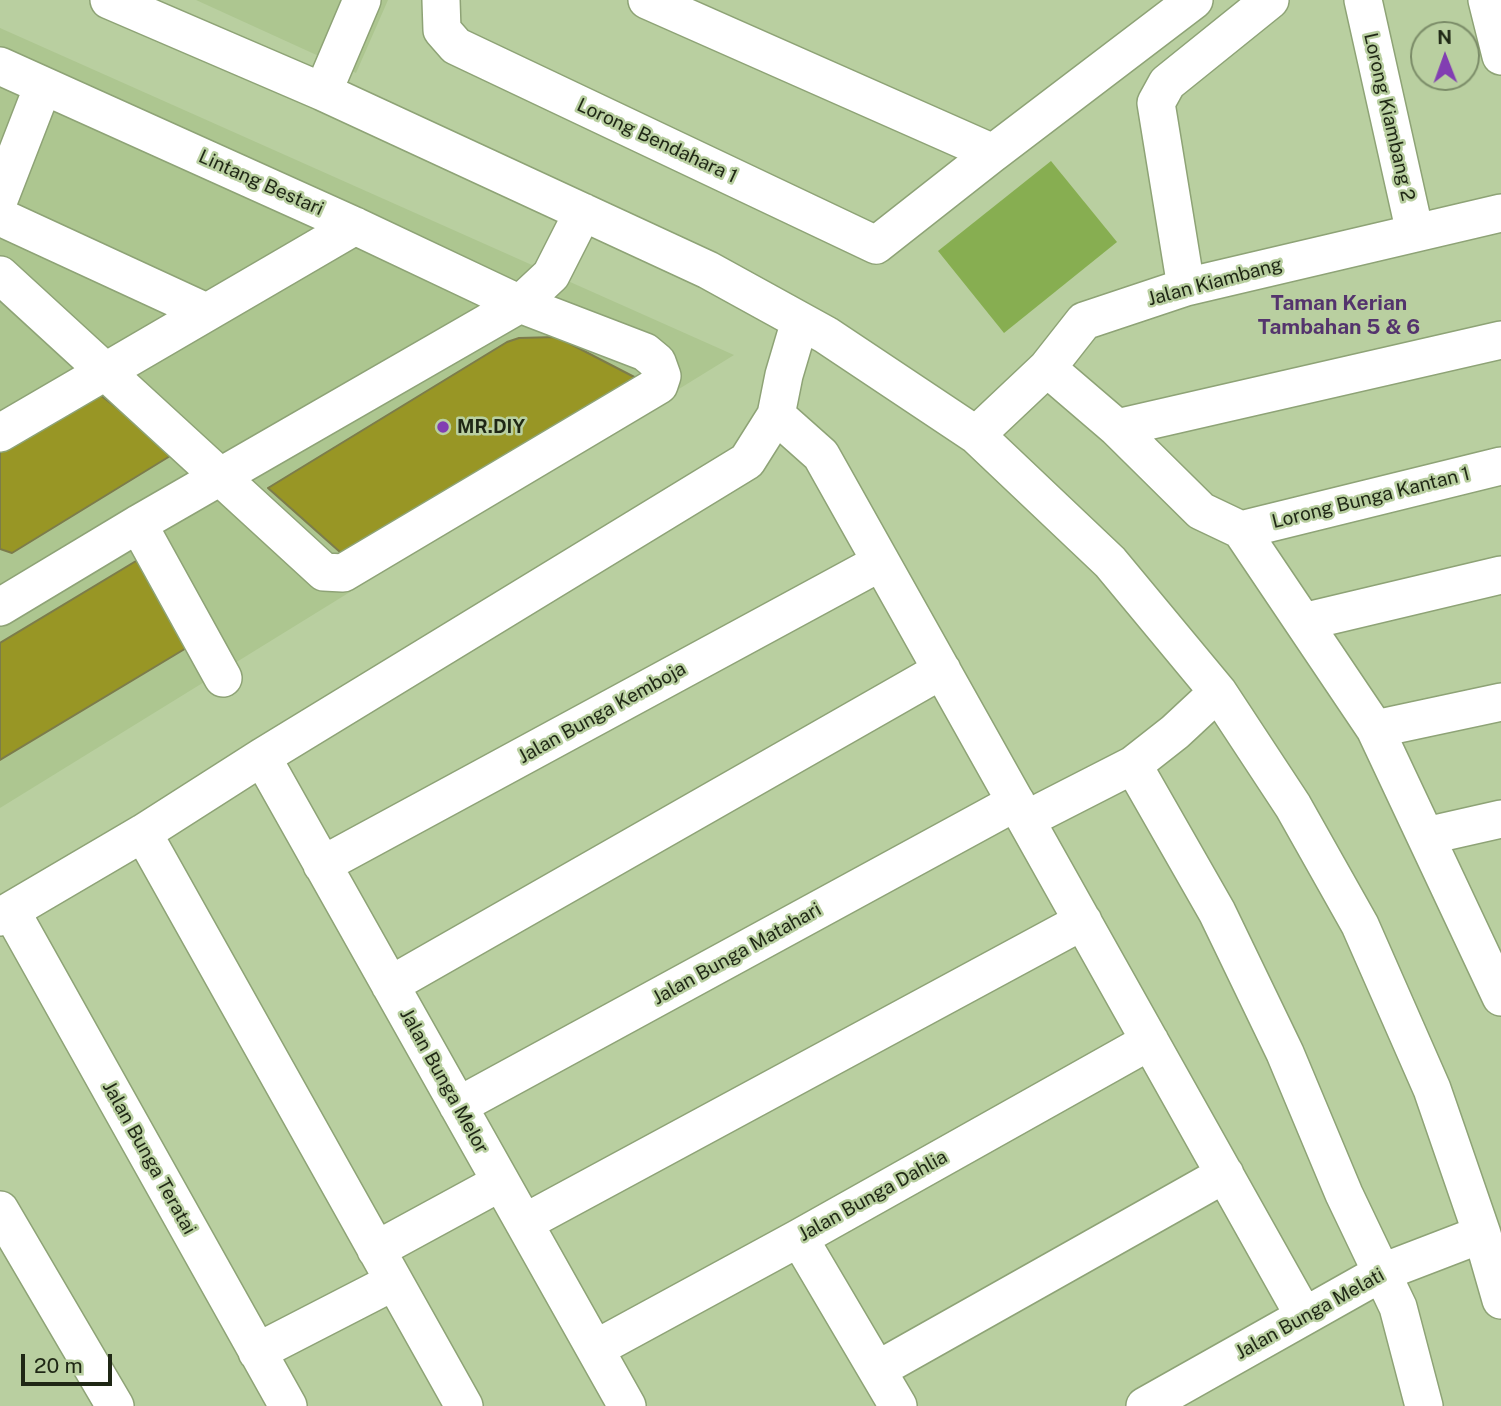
<!DOCTYPE html>
<html>
<head>
<meta charset="utf-8">
<style>
	body { margin:0 }
	#map { position:relative; width:1501px; height:1406px; overflow:hidden; background:#b9cfa0; font-family:"Public Sans",sans-serif }
	canvas { display:block }
	.north { position:absolute; left:1410px; top:21px; width:70px; height:70px; box-sizing:border-box; background:#b9cfa0; border:2px solid #7b8c68; border-radius:50%; rotate:359deg; font-size:19px; font-weight:700; line-height:28px; text-align:center; color:#1f2715 }
	.north::after { content:''; display:block; margin:auto; width:24px; height:32px; background:#823eb2; clip-path:polygon(50% 0,100% 100%,50% 72%,0 100%) }
	.scale { position:absolute; left:21px; top:1354px; width:91px; height:32px; box-sizing:border-box; border:4px solid #1f2715; border-top:0; padding-left:9px; font-size:21px; line-height:24px; white-space:nowrap; color:#1f2715; -webkit-text-stroke:5px #b9cfa0; paint-order:stroke }
</style>
</head>
<body>
<div id="map">
<canvas width="1501" height="1406"></canvas>
<div class="north">N</div>
<div class="scale">20 m</div>
</div>
<script>
const context = document.querySelector('canvas').getContext('2d');
context.lineJoin = 'round';
function paint(path, color) {
  context.fillStyle = color;
  context.fill(path, 'evenodd');
}
function poly(rows) {
  const path = new Path2D();
  for (const r of rows) {
    path.moveTo(r[0], r[1]);
    for (let i = 2; i < r.length; i += 2) path.lineTo(r[i], r[i + 1]);
  }
  return path;
}
function stroke(path, color, width, dash) {
  context.strokeStyle = color;
  context.lineWidth = width;
  context.lineCap = dash ? 'butt' : 'round';
  context.setLineDash(dash || []);
  context.stroke(path);
}
function drawText(font, color, halo, rows, align = 'center') {
  context.font = font + ' "Public Sans",sans-serif';
  context.lineWidth = 5;
  context.setLineDash([]);
  context.textBaseline = 'middle';
  context.strokeStyle = halo;
  context.fillStyle = color;
  for (const [text, x, y, turn = 0] of rows) {
    context.save();
    context.translate(x, y);
    context.rotate((+turn || 0) * Math.PI / 180);
    context.textAlign = isNaN(turn) ? turn : align;
    if (halo) context.strokeText(text, 0, 0);
    context.fillText(text, 0, 0);
    context.restore();
  }
}
const built = poly([
	[196,0,388,0,356,73],
	[0,28,734,355,0,808]
]);
const green = poly([
	[1051,161,1117,242,1004,333,938,251]
]);
const building = poly([
	[557,337,642,381,349,560,268,488,507,342,519,338,557,337],
	[95,391,175,453,12,553,0,549,0,449,95,391],
	[141,558,193,644,0,760,0,643,141,558]
]);
const minor = poly([
	[109,0,323,92,708,270,826,335,976,435,1110,562,1218,692,1293,806,1360,925,1432,1089,1482,1234,1501,1300],
	[441,0,442,30,456,46,876,245,993,153,647,0],
	[1363,0,1415,233],
	[1487,0,1501,56],
	[0,66,355,226,520,304,645,352,657,362,662,376,659,385,343,573,324,572,0,275],
	[323,92,362,0],
	[993,153,1194,0],
	[0,197,43,86],
	[0,217,206,312],
	[1186,287,1156,103,1167,83,1270,0],
	[1047,368,1117,428,1201,511,1241,530,1375,729,1501,997],
	[776,415,821,455,1304,1316],
	[1117,428,1501,340],
	[0,433,355,226],
	[976,435,1047,368,1084,321,1186,287,1501,213],
	[138,524,223,678],
	[1241,530,1501,466],
	[0,607,138,524,520,304,551,275,583,212],
	[1303,622,1501,575],
	[1375,729,1501,702],
	[262,757,627,1406],
	[1133,765,1217,912,1285,1053,1344,1194,1398,1307,1424,1406],
	[1041,812,1133,765,1175,732,1218,692],
	[143,833,464,1406],
	[1426,836,1501,819],
	[322,865,881,562],
	[11,911,288,1406],
	[0,917,143,833,262,757,747,461,776,415,784,375,800,321],
	[390,985,942,670],
	[458,1106,1016,802],
	[0,1210,115,1406],
	[524,1223,1083,921],
	[799,1238,898,1406],
	[376,1250,501,1182],
	[595,1349,799,1238,1150,1041],
	[257,1352,393,1282],
	[877,1370,1225,1174],
	[1145,1406,1383,1272,1482,1234]
]);
const markers = [
	[443,427,7,"#823eb2"]
];
const streetNames = [
	["Lorong Kiambang 2",1389,117,77],
	["Lorong Bendahara 1",657,141,25],
	["Lintang Bestari",261,183,24],
	["Jalan Kiambang",1215,282,-15],
	["Lorong Bunga Kantan 1",1371,498,-14],
	["Jalan Bunga Kemboja",602,713,-29],
	["Jalan Bunga Matahari",737,954,-29],
	["Jalan Bunga Melor",444,1081,61],
	["Jalan Bunga Teratai",149,1158,61],
	["Jalan Bunga Dahlia",873,1196,-29],
	["Jalan Bunga Melati",1310,1314,-29]
];
const poiNames = [
	["MR.DIY",457,427]
];
const neighbourhoodNames = [
	["Taman Kerian",1339,304],
	["Tambahan 5 & 6",1339,328]
];
paint(built, '#adc690');
paint(green, '#87ae51');
paint(building, '#989625');
stroke(building, '#7c7c4b', 2);
stroke(minor, '#8ea376', 40);
stroke(minor, '#fff', 37);
for (const [x, y, r, color] of markers) {
  const dot = new Path2D();
  dot.arc(x, y, r, 0, 2 * Math.PI);
  context.fillStyle = color;
  context.fill(dot);
  stroke(dot, '#b9cfa0', 2.5);
}
drawText('19px', '#1f2715', '#b9cfa0', streetNames);
drawText('bold 19px', '#1f2715', '#b9cfa0', poiNames, 'left');
drawText('bold 21px', '#54346d', '#b9cfa0', neighbourhoodNames);
</script>
</body>
</html>
